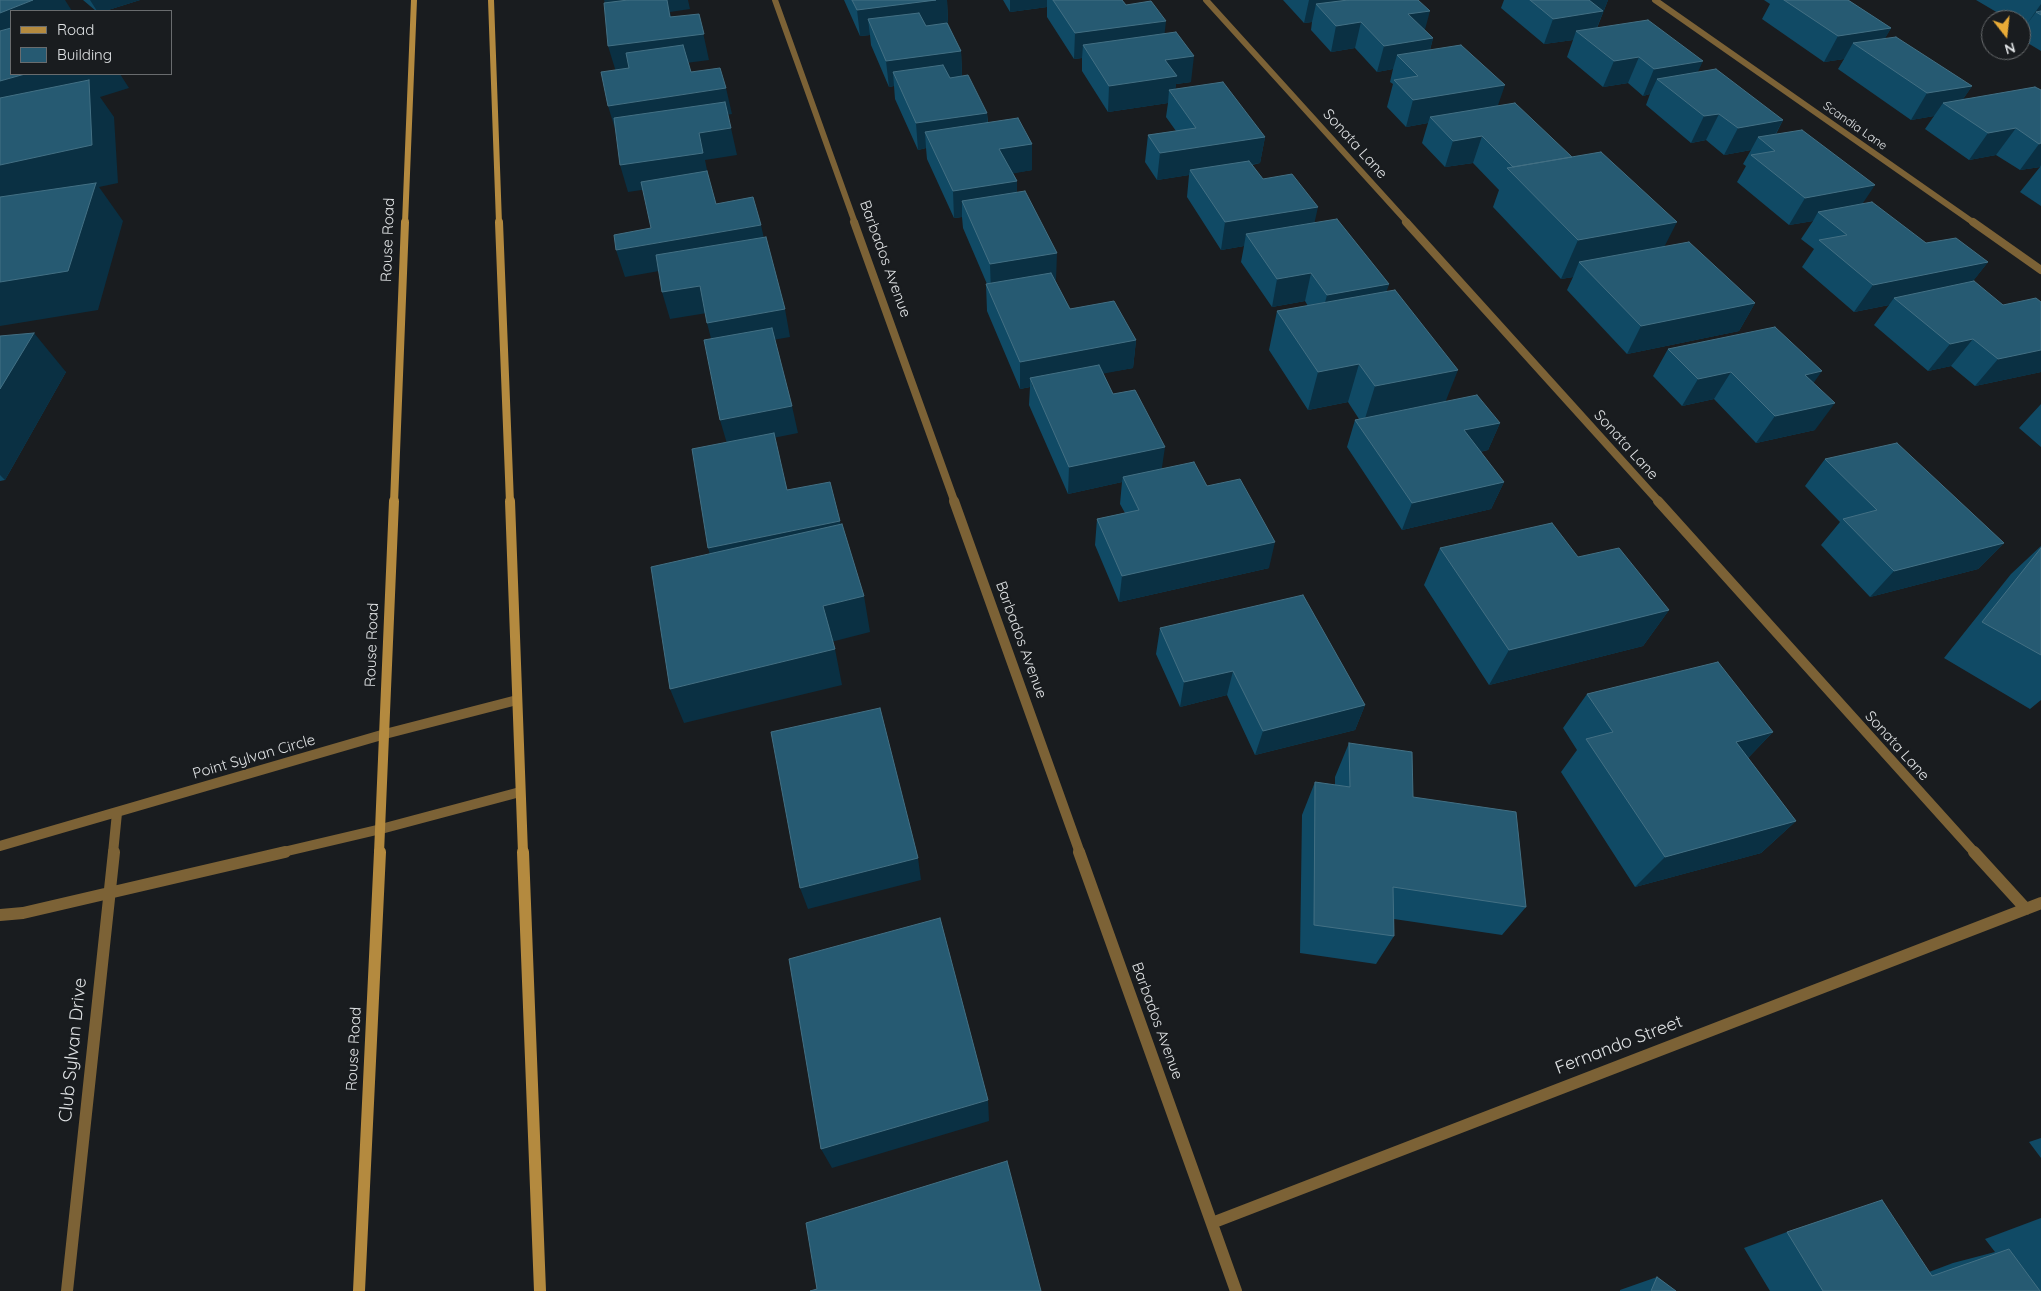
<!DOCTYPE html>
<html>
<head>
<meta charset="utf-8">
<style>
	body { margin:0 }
	#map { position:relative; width:2041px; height:1291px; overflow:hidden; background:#191c1f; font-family:Quicksand,sans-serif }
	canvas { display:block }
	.legend { position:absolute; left:10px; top:10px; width:162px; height:65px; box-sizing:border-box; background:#191c1f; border:1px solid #696c6e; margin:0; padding:6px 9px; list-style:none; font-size:15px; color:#e0e3e5 }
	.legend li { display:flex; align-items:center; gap:10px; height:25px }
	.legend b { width:25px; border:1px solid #696c6e }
	.north { position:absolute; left:1981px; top:10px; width:50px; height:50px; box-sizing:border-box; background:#191c1f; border:1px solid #696c6e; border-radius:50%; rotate:164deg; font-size:14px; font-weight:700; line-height:20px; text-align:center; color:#e0e3e5 }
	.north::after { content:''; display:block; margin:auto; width:18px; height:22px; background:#e8ab37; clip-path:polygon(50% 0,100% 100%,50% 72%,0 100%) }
</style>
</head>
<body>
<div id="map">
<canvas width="2041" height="1291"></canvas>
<ul class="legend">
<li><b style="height:6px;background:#b48a3f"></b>Road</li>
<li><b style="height:14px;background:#265a72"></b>Building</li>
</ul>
<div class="north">N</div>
</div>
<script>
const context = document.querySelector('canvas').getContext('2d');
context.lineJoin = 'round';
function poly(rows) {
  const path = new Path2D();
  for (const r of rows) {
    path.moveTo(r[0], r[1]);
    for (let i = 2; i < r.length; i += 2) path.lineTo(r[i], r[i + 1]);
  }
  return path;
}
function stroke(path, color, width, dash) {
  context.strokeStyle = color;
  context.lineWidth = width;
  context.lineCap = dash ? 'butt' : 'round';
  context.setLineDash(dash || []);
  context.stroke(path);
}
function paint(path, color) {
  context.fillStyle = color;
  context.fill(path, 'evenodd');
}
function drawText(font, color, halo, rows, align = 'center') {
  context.font = font + ' Quicksand,sans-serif';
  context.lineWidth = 4.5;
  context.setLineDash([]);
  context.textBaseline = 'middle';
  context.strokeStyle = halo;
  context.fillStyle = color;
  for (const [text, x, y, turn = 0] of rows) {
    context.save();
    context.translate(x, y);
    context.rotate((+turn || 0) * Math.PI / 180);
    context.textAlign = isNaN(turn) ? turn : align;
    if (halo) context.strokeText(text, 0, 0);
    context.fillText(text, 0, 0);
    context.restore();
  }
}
const laneFar1 = poly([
	[0,846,385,734,517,700],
	[113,853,117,813],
	[279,853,381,829,520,792]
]);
const lane = poly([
	[0,915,23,913,285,852],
	[67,1291,114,852]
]);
const streetFar3 = poly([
	[775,0,855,223],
	[1206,0,1408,223],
	[1655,0,1974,223]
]);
const streetFar2 = poly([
	[854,222,955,503],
	[1406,222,1660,503],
	[1973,222,2041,270]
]);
const streetFar1 = poly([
	[954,501,1080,853],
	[1658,501,1975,853]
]);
const street = poly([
	[1079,852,1236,1291],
	[1974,852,2026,909],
	[1212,1223,2041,903]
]);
const secondaryFar3 = poly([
	[491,0,499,223],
	[405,223,414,0]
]);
const secondaryFar2 = poly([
	[499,222,510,503],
	[394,503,405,222]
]);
const secondaryFar1 = poly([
	[510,501,523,853],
	[379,853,394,501]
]);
const secondary = poly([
	[523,852,540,1291],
	[359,1291,380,852]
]);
const wall = poly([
	[83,0,140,0,105,11,96,11],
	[844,0,947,0,948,24,961,51,962,76,987,113,988,123,1032,144,1032,170,1013,173,1017,181,1017,192,1056,280,1055,280,1070,309,1136,340,1133,368,1103,373,1113,394,1162,469,1207,486,1269,568,1119,602,1095,545,1097,519,1125,513,1120,504,1122,482,1068,494,1029,405,1030,387,1020,389,987,311,986,284,987,284,963,228,962,217,954,218,927,159,926,148,918,150,895,99,894,86,889,87,871,45,870,35,860,36],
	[1003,0,1122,0,1126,5,1165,34,1191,82,1176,84,1175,89,1265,137,1260,163,1252,165,1263,179,1389,284,1386,291,1446,401,1500,423,1488,450,1480,452,1504,482,1491,509,1402,530,1347,447,1355,420,1359,419,1348,402,1308,410,1269,350,1277,311,1308,306,1305,301,1272,307,1241,262,1244,246,1221,250,1187,197,1189,175,1157,180,1145,162,1148,135,1176,131,1166,117,1168,103,1108,112,1082,71,1082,58,1074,59,1047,17,1047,7,1010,12],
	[1283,0,1418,0,1425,30,1433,38,1430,50,1498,106,1664,246,1755,303,1739,331,1627,354,1567,290,1573,277,1561,279,1493,207,1499,190,1473,163,1445,167,1422,143,1428,123,1406,127,1387,107,1393,84,1390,82,1393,69,1377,72,1355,48,1331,52,1311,30,1312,22,1304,23],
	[1504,0,1608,0,1597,28,1698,72,1783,120,1776,134,1863,203,1926,243,1988,262,1972,282,2041,372,1975,386,1951,366,1928,371,1874,325,1889,305,1854,312,1802,267,1814,249,1801,239,1813,221,1789,225,1737,182,1746,166,1743,164,1751,150,1724,155,1706,140,1691,143,1646,105,1650,94,1643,96,1628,83,1603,87,1567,57,1573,40,1544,44,1501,8],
	[1764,0,1848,0,1891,28,1885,38,1972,86,1963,99,2041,90,2041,206,2020,192,2040,167,2020,170,1996,155,1969,160,1925,129,1934,116,1911,120,1838,69,1844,59,1824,62,1762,19,1770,4],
	[1976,0,2041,0,2041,51,2021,39,2021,34,2025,28,2021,26,2021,20,2010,20],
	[0,336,66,372,5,480,0,481],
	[1668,349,1814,383,1815,430,1756,443,1714,399,1682,406,1653,376],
	[2041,404,2041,447,2019,428],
	[1825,459,2004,543,1978,569,1870,597,1821,545,1840,522,1805,486],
	[2041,546,2041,700,2030,709,1944,658,2011,574],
	[1440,548,1578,557,1669,610,1643,646,1489,685,1424,585],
	[1160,628,1365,705,1355,730,1255,755,1227,695,1180,707,1156,654],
	[1587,694,1773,732,1748,758,1796,821,1761,853,1635,887,1561,772,1577,750,1563,728],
	[1349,743,1413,797,1526,907,1502,935,1394,919,1394,936,1376,964,1300,953,1302,815,1315,782,1335,785,1335,777],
	[2041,1138,2041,1158,2029,1142],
	[2041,1218,2041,1291,1770,1291,1744,1248,1787,1232,1929,1272,1953,1263,1995,1252,1985,1239],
	[1657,1277,1676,1291,1620,1291,1620,1290]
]);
const shadedWall = poly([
	[33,0,65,0,72,11,11,11,11,55,0,60,0,13],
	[90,0,140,0,105,11,97,11],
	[604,0,688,0,690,9,670,12,672,21,699,14,709,60,616,72,608,46,610,20],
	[936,0,947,0,948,24,875,34,868,19,870,35,860,36,857,10],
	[1010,0,1047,0,1047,7,1010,12],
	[1309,0,1383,0,1316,4,1312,22,1304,23],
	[1584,0,1608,0,1593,37,1576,31,1573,40,1544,44,1553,19],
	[2041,4,2041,15,2036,12,2024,28],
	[1430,11,1423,37,1408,14],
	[1166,21,1163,47,1083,45,1082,58,1074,59,1075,33],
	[1361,22,1355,48,1331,52,1336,26],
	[1891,28,1876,54,1853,43,1844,59,1824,62,1838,36],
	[1433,38,1426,64,1397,55,1393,69,1377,72,1384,46],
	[961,51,962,77,899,86,893,72,894,86,889,87,886,61],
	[1194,56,1191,82,1176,84,1174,98,1169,90,1168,103,1108,112,1109,86,1165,60],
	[1639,57,1628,83,1603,87,1614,61],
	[1703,61,1691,87,1657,79,1650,94,1643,96,1654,69],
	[25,74,120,74,129,88,100,97,114,117,118,183,99,187,123,221,98,310,0,326,0,81],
	[1505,85,1496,111,1430,117,1428,123,1406,127,1413,100],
	[1972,86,1955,111,1943,103,1934,116,1911,120,1927,93],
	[726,88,732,114,616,132,608,106],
	[987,113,988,139,925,132,926,148,918,150,916,123],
	[1719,114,1706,140,1691,143,1704,116],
	[1783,120,1769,146,1758,137,1751,150,1724,155,1738,128],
	[731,128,737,155,705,160,709,180,628,192,620,165,699,133],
	[2016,128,1996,155,1969,160,1988,133],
	[1482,136,1473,163,1445,167,1453,141],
	[1265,137,1260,163,1193,174,1190,170,1189,175,1157,180,1160,153],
	[2041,143,2041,165,2040,167,2020,170,2039,144],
	[1032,144,1032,170,1000,176,999,149],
	[1017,181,1017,208,962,201,962,217,954,218,953,191],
	[1875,185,1857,212,1818,212,1813,221,1789,225,1805,198],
	[1318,207,1312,234,1246,234,1244,246,1221,250,1225,222],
	[1677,222,1657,261,1579,262,1573,277,1561,279,1578,240],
	[761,225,767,252,625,277,616,250],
	[1057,253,1056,280,991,292,990,264],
	[1988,262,1967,289,1894,298,1889,305,1854,312,1873,285],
	[1311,273,1305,301,1272,307,1277,279],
	[1389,284,1380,311,1320,322,1327,295],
	[700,286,707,313,670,319,662,292],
	[1755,303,1739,331,1627,354,1641,326],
	[785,309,790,337,714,350,707,323],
	[34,333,66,372,5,480,0,475,0,389],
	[1973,339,1951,366,1928,371,1950,344],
	[1136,340,1133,368,1033,387,1030,378,1030,387,1020,389,1020,362],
	[2041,350,2041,372,1975,386,1998,359],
	[1359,364,1348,402,1308,410,1318,372],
	[1458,370,1443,408,1363,425,1375,386],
	[1822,371,1803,398,1805,375],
	[1731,372,1714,399,1682,406,1698,379],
	[1835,403,1815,430,1756,443,1775,416],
	[792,406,798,433,728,447,720,420],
	[1500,423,1488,450,1453,457,1464,430],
	[1165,447,1161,474,1123,477,1122,482,1068,494,1069,467],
	[1504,482,1491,509,1402,530,1412,503],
	[840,521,845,548,716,575,708,548],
	[1275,542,1269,568,1119,602,1122,576],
	[2004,543,1978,569,1870,597,1894,571],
	[864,596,870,632,831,642,823,606],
	[1669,610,1643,646,1489,685,1509,650],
	[835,649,842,685,684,723,670,689],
	[1233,671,1227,695,1180,707,1184,682],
	[1365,705,1355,730,1255,755,1263,731],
	[1773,732,1741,765,1736,742],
	[1796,821,1761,853,1635,887,1665,857],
	[918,858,921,880,808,909,800,888],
	[988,1100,989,1121,832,1168,821,1149]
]);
const building = poly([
	[0,0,33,0,0,13,0,0],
	[628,0,667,0,670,17,699,14,704,34,608,46,604,3,628,0],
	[852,0,936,0,857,10,852,0],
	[1053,0,1122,0,1126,5,1151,1,1166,21,1075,33,1053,0],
	[1348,0,1418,0,1430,11,1408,14,1433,38,1384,46,1361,22,1336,26,1316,4,1348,0],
	[1530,0,1589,0,1603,11,1553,19,1530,0],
	[1784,0,1848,0,1891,28,1838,36,1784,0],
	[2041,11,2041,15,2036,12,2041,11],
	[919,13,926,26,947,23,961,51,886,61,868,19,919,13],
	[1648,20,1703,61,1654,69,1639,57,1614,61,1576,31,1648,20],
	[11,28,11,74,25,74,0,81,0,31,11,28],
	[1176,32,1194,56,1165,60,1177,76,1109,86,1083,45,1176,32],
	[1896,37,1972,86,1927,93,1853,43,1896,37],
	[683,45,691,72,720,68,726,88,608,106,601,72,629,68,626,53,683,45],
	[1461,45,1505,85,1413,100,1394,80,1418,76,1397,55,1461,45],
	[943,65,950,78,968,75,987,113,916,123,893,72,943,65],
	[1716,69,1783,120,1738,128,1719,114,1704,116,1657,79,1716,69],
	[89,80,92,145,0,165,0,98,89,80],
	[1223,82,1265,137,1160,153,1148,135,1196,128,1169,90,1223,82],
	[2035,87,2041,90,2041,143,2039,144,2016,128,1988,133,1943,103,2035,87],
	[725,102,731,128,699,133,703,153,620,165,614,118,725,102],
	[1515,103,1572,157,1513,167,1482,136,1453,141,1430,117,1515,103],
	[1018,118,1032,144,999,149,1017,181,953,191,925,132,1018,118],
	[1802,130,1875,185,1805,198,1751,155,1775,151,1758,137,1802,130],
	[1601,152,1677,222,1578,240,1507,168,1601,152],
	[1249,161,1263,179,1292,174,1318,207,1225,222,1190,170,1249,161],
	[707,171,716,204,753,197,761,225,616,250,614,235,651,228,641,182,707,171],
	[96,183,68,271,0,282,0,197,96,183],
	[1025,191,1057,253,990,264,962,201,1025,191],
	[1872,202,1926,243,1956,238,1988,262,1873,285,1819,240,1847,235,1818,212,1872,202],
	[1337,219,1389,284,1327,295,1311,273,1277,279,1246,234,1337,219],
	[766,237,785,309,707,323,700,286,662,292,656,255,766,237],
	[1689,242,1755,303,1641,326,1579,262,1689,242],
	[1051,273,1070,309,1114,301,1136,340,1020,362,986,284,1051,273],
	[1974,281,2003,305,2036,298,2041,302,2041,350,1998,359,1973,339,1950,344,1894,298,1974,281],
	[1395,290,1458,370,1375,386,1359,364,1318,372,1277,311,1395,290],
	[1775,327,1822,371,1805,375,1835,403,1775,416,1731,372,1698,379,1668,349,1775,327],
	[772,328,792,406,720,420,704,340,772,328],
	[34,333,0,389,0,336,34,333],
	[1099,365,1113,394,1135,390,1165,447,1069,467,1030,378,1099,365],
	[1477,395,1500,423,1464,430,1504,482,1412,503,1355,420,1477,395],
	[774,433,787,490,830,482,840,521,708,548,692,449,774,433],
	[1897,443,2004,543,1894,571,1843,519,1877,510,1825,459,1897,443],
	[1194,462,1207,486,1240,479,1275,542,1122,576,1097,519,1139,510,1123,477,1194,462],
	[1552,523,1578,557,1619,548,1669,610,1509,650,1440,548,1552,523],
	[842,524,864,596,823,606,835,649,670,689,651,567,842,524],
	[2041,548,2041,655,1982,622,2041,548],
	[1303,595,1365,705,1263,731,1233,671,1184,682,1160,628,1303,595],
	[1718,662,1773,732,1736,742,1796,821,1665,857,1586,739,1613,732,1587,694,1718,662],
	[880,708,918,858,800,888,771,732,880,708],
	[1349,743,1412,752,1413,797,1516,812,1526,907,1393,887,1394,936,1314,925,1315,782,1350,787,1349,743],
	[940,918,988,1100,821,1149,789,959,940,918],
	[1007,1161,1041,1291,810,1291,817,1289,806,1223,1007,1161],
	[1882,1200,1932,1276,2009,1249,2040,1291,1823,1291,1787,1232,1882,1200],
	[1657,1277,1676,1291,1651,1291,1657,1277]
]);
const farStreetnames = [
	["Scandia Lane",1855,126,35]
];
const streetNames = [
	["Sonata Lane",1355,144,48],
	["Rouse Road",388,240,-88],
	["Barbados Avenue",885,259,70],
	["Sonata Lane",1626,445,48],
	["Barbados Avenue",1021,640,70],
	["Rouse Road",372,645,-88],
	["Sonata Lane",1897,746,48],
	["Point Sylvan Circle",254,757,-16],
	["Barbados Avenue",1157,1021,70],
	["Rouse Road",354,1049,-87]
];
const nearStreetnames = [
	["Fernando Street",1619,1045,-21],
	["Club Sylvan Drive",73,1050,-84]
];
stroke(laneFar1, '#7c6236', 10);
stroke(lane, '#7c6236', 12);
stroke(streetFar3, '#7c6236', 6);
stroke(streetFar2, '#7c6236', 8);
stroke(streetFar1, '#7c6236', 10);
stroke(street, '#7c6236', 12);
stroke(secondaryFar3, '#b48a3f', 6);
stroke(secondaryFar2, '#b48a3f', 8);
stroke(secondaryFar1, '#b48a3f', 10);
stroke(secondary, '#b48a3f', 12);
paint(wall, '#104a65');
paint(shadedWall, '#0a3043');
paint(building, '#265a72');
stroke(building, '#437084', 1);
drawText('12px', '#e0e3e5', '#191c1f', farStreetnames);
drawText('15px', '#e0e3e5', '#191c1f', streetNames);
drawText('18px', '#e0e3e5', '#191c1f', nearStreetnames);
</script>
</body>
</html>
